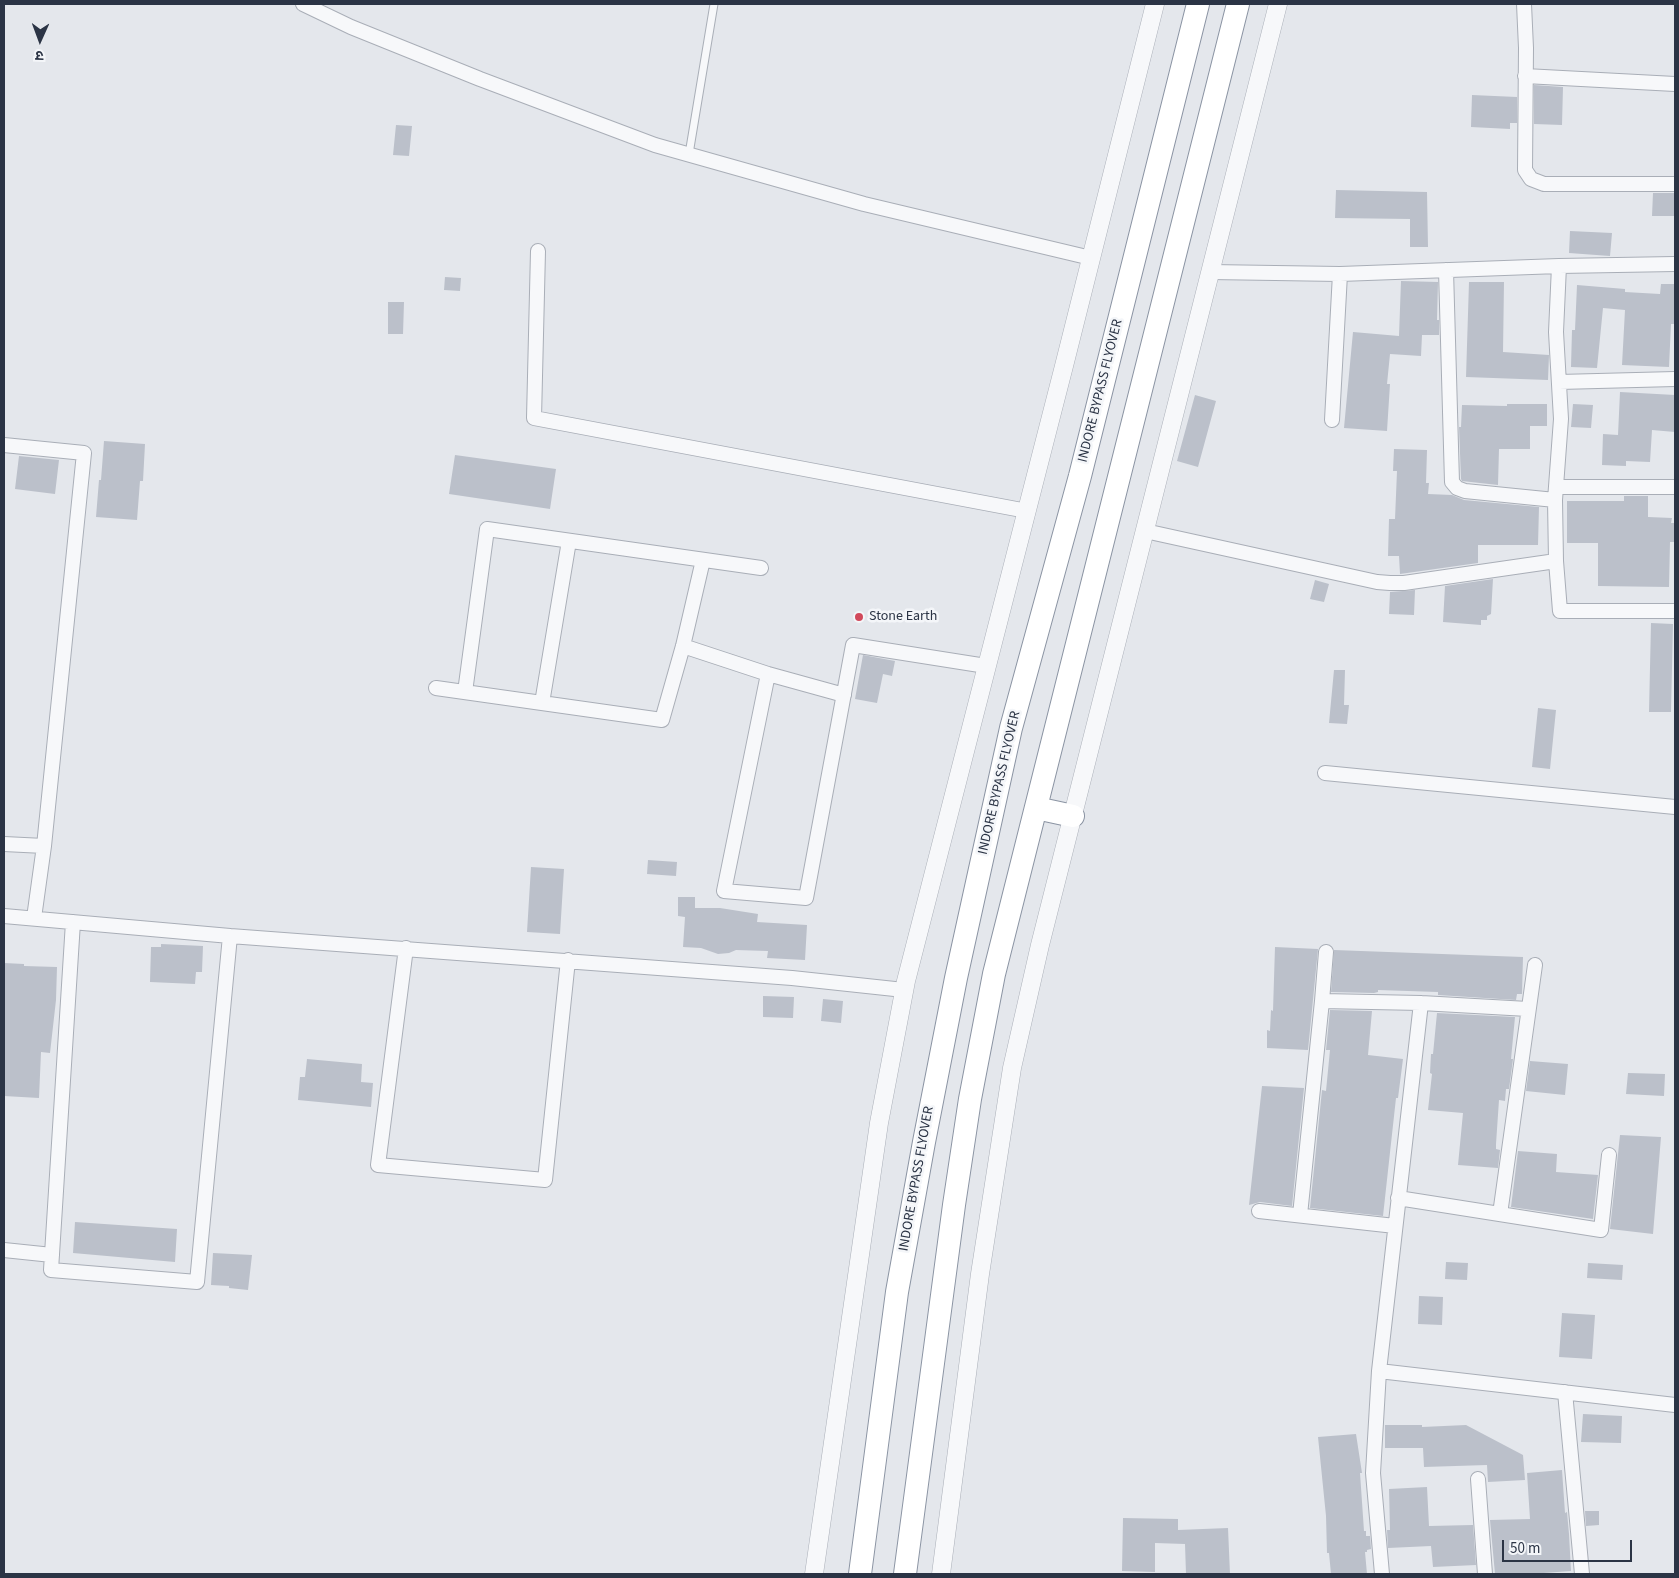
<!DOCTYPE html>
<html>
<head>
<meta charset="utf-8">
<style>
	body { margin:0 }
	#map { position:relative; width:1679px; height:1578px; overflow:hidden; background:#e4e7ec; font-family:"Source Sans 3","Noto Sans Devanagari",sans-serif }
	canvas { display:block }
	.frame { position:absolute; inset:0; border:5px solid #2b3445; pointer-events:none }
	.north { position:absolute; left:15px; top:15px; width:50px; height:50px; -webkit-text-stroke:4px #f4f6f9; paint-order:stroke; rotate:182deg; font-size:14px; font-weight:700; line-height:20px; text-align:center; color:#2b3445 }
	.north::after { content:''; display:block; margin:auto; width:18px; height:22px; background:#2b3445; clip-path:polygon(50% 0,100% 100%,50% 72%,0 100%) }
	.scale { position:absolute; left:1502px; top:1540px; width:130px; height:22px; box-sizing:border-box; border:2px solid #2b3445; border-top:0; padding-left:6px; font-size:15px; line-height:18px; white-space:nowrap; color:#2b3445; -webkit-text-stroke:4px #f4f6f9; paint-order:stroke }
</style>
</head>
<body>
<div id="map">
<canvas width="1679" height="1578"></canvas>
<div class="frame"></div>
<div class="north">उ</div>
<div class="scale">50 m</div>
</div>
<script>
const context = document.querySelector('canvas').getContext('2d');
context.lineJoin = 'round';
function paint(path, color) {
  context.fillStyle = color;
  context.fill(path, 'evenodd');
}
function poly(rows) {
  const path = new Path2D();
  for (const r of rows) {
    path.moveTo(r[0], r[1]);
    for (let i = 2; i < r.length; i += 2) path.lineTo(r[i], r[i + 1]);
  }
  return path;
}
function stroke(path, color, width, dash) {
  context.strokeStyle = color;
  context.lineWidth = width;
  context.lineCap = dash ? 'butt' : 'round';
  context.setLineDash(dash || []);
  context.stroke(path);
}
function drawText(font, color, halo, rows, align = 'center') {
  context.font = font + ' "Source Sans 3",sans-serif';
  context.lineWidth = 5;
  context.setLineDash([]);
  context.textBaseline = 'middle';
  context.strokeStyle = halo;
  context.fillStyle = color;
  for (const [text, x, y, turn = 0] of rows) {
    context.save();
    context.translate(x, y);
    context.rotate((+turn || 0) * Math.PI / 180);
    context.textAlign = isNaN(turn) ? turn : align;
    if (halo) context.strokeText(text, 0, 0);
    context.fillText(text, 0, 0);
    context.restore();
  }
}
const building = poly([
	[1534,85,1563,87,1562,125,1534,124],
	[1472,95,1517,97,1517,123,1510,123,1510,129,1471,127],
	[396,125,412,126,409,156,393,155],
	[1336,190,1427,192,1428,247,1410,247,1410,219,1335,218],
	[1653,193,1675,193,1675,216,1652,216],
	[1570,231,1612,233,1610,256,1569,253],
	[445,277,461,278,460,291,444,290],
	[1401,281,1438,282,1437,320,1439,320,1439,335,1422,335,1421,356,1390,354,1387,384,1390,384,1387,431,1344,428,1353,332,1399,336],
	[1469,282,1504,282,1503,352,1549,355,1548,380,1466,377],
	[1661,284,1675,284,1675,324,1671,324,1669,367,1622,365,1625,310,1603,308,1597,368,1571,367,1572,330,1575,330,1577,285,1625,289,1625,292,1660,294],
	[388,302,404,302,403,334,388,334],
	[1620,392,1675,395,1675,432,1652,430,1650,462,1626,461,1626,466,1602,465,1603,434,1618,435],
	[1195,395,1216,401,1198,467,1177,461],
	[1507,404,1547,404,1547,426,1530,426,1530,449,1499,449,1498,485,1462,481,1461,479,1459,427,1461,427,1462,405,1507,406],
	[1573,404,1593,405,1591,428,1571,427],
	[104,441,145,444,143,481,140,481,137,520,96,517,99,480,101,480],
	[1394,449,1427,450,1426,483,1429,483,1428,494,1452,495,1464,500,1539,507,1538,545,1478,545,1478,563,1400,574,1399,556,1388,556,1389,519,1395,519,1397,471,1393,471],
	[455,455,556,469,550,509,449,494],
	[19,456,59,460,55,494,15,489],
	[1624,496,1648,496,1648,517,1672,518,1671,523,1675,523,1675,542,1670,542,1669,587,1598,586,1598,543,1567,543,1567,501,1624,501],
	[1493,579,1491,614,1487,616,1487,620,1481,620,1481,625,1443,622,1445,586],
	[1315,580,1329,584,1324,602,1310,599],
	[1415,590,1414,615,1389,614,1390,592],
	[1651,623,1673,624,1671,712,1649,712],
	[863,655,895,661,892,676,883,674,877,703,855,699],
	[1334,670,1345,670,1344,705,1349,705,1347,724,1329,723],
	[1538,708,1556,710,1550,769,1532,767],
	[648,860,677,862,676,876,647,874],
	[531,867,564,869,560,934,527,932],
	[678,897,695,897,695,908,720,908,758,914,757,922,807,925,805,960,767,958,768,951,736,950,729,953,718,954,701,948,683,947,685,917,678,916],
	[161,944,203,946,202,972,196,972,195,984,150,982,151,947,161,947],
	[1275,947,1318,949,1308,1050,1267,1048,1267,1030,1270,1031,1271,1010,1273,1011],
	[1334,950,1523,957,1522,994,1517,994,1516,1000,1438,995,1438,992,1378,990,1378,992,1374,993,1331,992],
	[4,963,24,964,24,966,57,967,56,1000,50,1053,41,1052,39,1098,4,1096],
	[763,996,794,997,793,1018,763,1017],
	[823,999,843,1001,841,1023,821,1021],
	[1330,1010,1372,1011,1368,1055,1403,1059,1398,1098,1396,1098,1383,1216,1310,1208,1322,1090,1326,1091,1330,1050,1326,1050],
	[1437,1013,1515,1017,1511,1059,1513,1059,1509,1089,1506,1089,1505,1101,1499,1100,1496,1144,1496,1149,1500,1150,1498,1168,1458,1165,1463,1113,1428,1110,1432,1074,1430,1073,1431,1054,1433,1054],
	[307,1059,362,1064,361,1082,373,1083,371,1107,298,1100,300,1077,305,1077],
	[1530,1061,1568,1064,1565,1095,1526,1091],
	[1628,1073,1665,1074,1664,1096,1626,1094],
	[1262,1086,1304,1088,1292,1206,1260,1202,1249,1205],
	[1620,1135,1661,1137,1653,1234,1610,1229],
	[1518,1151,1557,1154,1556,1172,1598,1175,1593,1219,1511,1207],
	[75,1222,177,1229,175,1262,73,1253],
	[213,1253,252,1255,248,1290,229,1288,229,1286,211,1285],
	[1446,1262,1468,1263,1467,1280,1445,1279],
	[1588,1263,1623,1265,1622,1280,1587,1278],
	[1419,1296,1443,1297,1442,1325,1418,1324],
	[1562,1313,1595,1315,1592,1359,1559,1357],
	[1583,1414,1622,1416,1621,1443,1581,1442],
	[1385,1425,1422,1425,1422,1427,1466,1425,1523,1455,1525,1480,1488,1482,1487,1465,1424,1467,1423,1448,1385,1448],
	[1356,1434,1362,1473,1360,1473,1364,1531,1366,1531,1366,1536,1370,1536,1371,1549,1367,1550,1367,1552,1365,1552,1367,1574,1331,1574,1329,1553,1327,1553,1326,1516,1318,1437],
	[1562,1470,1565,1513,1567,1512,1569,1534,1571,1571,1530,1574,1495,1574,1490,1520,1530,1519,1527,1473],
	[1427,1487,1429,1526,1473,1525,1476,1565,1433,1567,1431,1546,1388,1548,1387,1530,1390,1530,1389,1489],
	[1585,1511,1599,1511,1599,1525,1586,1526],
	[1123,1518,1178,1519,1178,1530,1228,1528,1230,1574,1186,1574,1185,1544,1155,1543,1155,1572,1122,1571]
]);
const service = poly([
	[689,154,714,4]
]);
const minor = poly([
	[303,4,351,27,480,79,655,145,864,204,1091,258],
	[1524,4,1526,48,1525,170,1531,179,1544,184,1675,184],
	[1525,76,1675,84],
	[538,251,534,418,1027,511],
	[1559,266,1556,332,1561,419,1555,500,1556,561,1560,611,1675,611],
	[1446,270,1452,482,1457,488,1465,491,1555,500],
	[1210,272,1340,274,1559,266,1675,264],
	[1559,382,1675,379],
	[1332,420,1340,274],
	[4,445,84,453,44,846,34,918],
	[1556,487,1675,487],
	[1145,531,1377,582,1390,583,1404,583,1556,561],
	[683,646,768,674,844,695],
	[768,674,724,891,806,898,853,645,986,666],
	[436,688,662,720,683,646,703,560],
	[465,692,487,529,761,568],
	[542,703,569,541],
	[1325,773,1675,807],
	[4,844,44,846],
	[4,916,230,936,792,978,904,990],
	[73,922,51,1270,197,1282,230,936],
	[406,948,378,1165,545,1180,568,960],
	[1322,1001,1421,1003,1528,1009],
	[1398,1198,1601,1230,1609,1155],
	[1259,1211,1395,1226],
	[1500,1214,1535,965],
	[1300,1215,1322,1001,1326,952],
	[4,1250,52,1255],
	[1379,1371,1675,1405],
	[1565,1392,1582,1574],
	[1478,1479,1485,1574],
	[1382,1574,1373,1473,1379,1371,1421,1003]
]);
const tertiary = poly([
	[814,1574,879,1123,906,981,1064,366,1155,4],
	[941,1574,980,1274,1012,1068,1040,945,1278,4]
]);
const trunk = poly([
	[1036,808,1073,816],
	[860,1574,897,1292,924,1142,956,978,1011,728,1080,476,1198,4],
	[905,1574,954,1205,970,1099,994,974,1238,4]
]);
const markers = [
	[859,617,5,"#d1495b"]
];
const streetNames = [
	["INDORE BYPASS FLYOVER",1101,391,-76],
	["INDORE BYPASS FLYOVER",1000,783,-77],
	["INDORE BYPASS FLYOVER",917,1179,-80]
];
const poiNames = [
	["Stone Earth",869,617]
];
paint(building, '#bbc0ca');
stroke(service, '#a9aeb7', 9);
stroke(minor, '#a9aeb7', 16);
stroke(tertiary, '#a9aeb7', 19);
stroke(trunk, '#8b94a3', 24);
stroke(service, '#f7f8fa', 7);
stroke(minor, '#f7f8fa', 14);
stroke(tertiary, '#f7f8fa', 18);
stroke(trunk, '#fff', 22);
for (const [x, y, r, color] of markers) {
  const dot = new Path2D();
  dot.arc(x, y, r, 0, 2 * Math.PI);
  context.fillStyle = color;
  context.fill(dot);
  stroke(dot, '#f4f6f9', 2);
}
drawText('14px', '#2b3445', '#f4f6f9', streetNames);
drawText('14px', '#2b3445', '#f4f6f9', poiNames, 'left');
</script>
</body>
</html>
